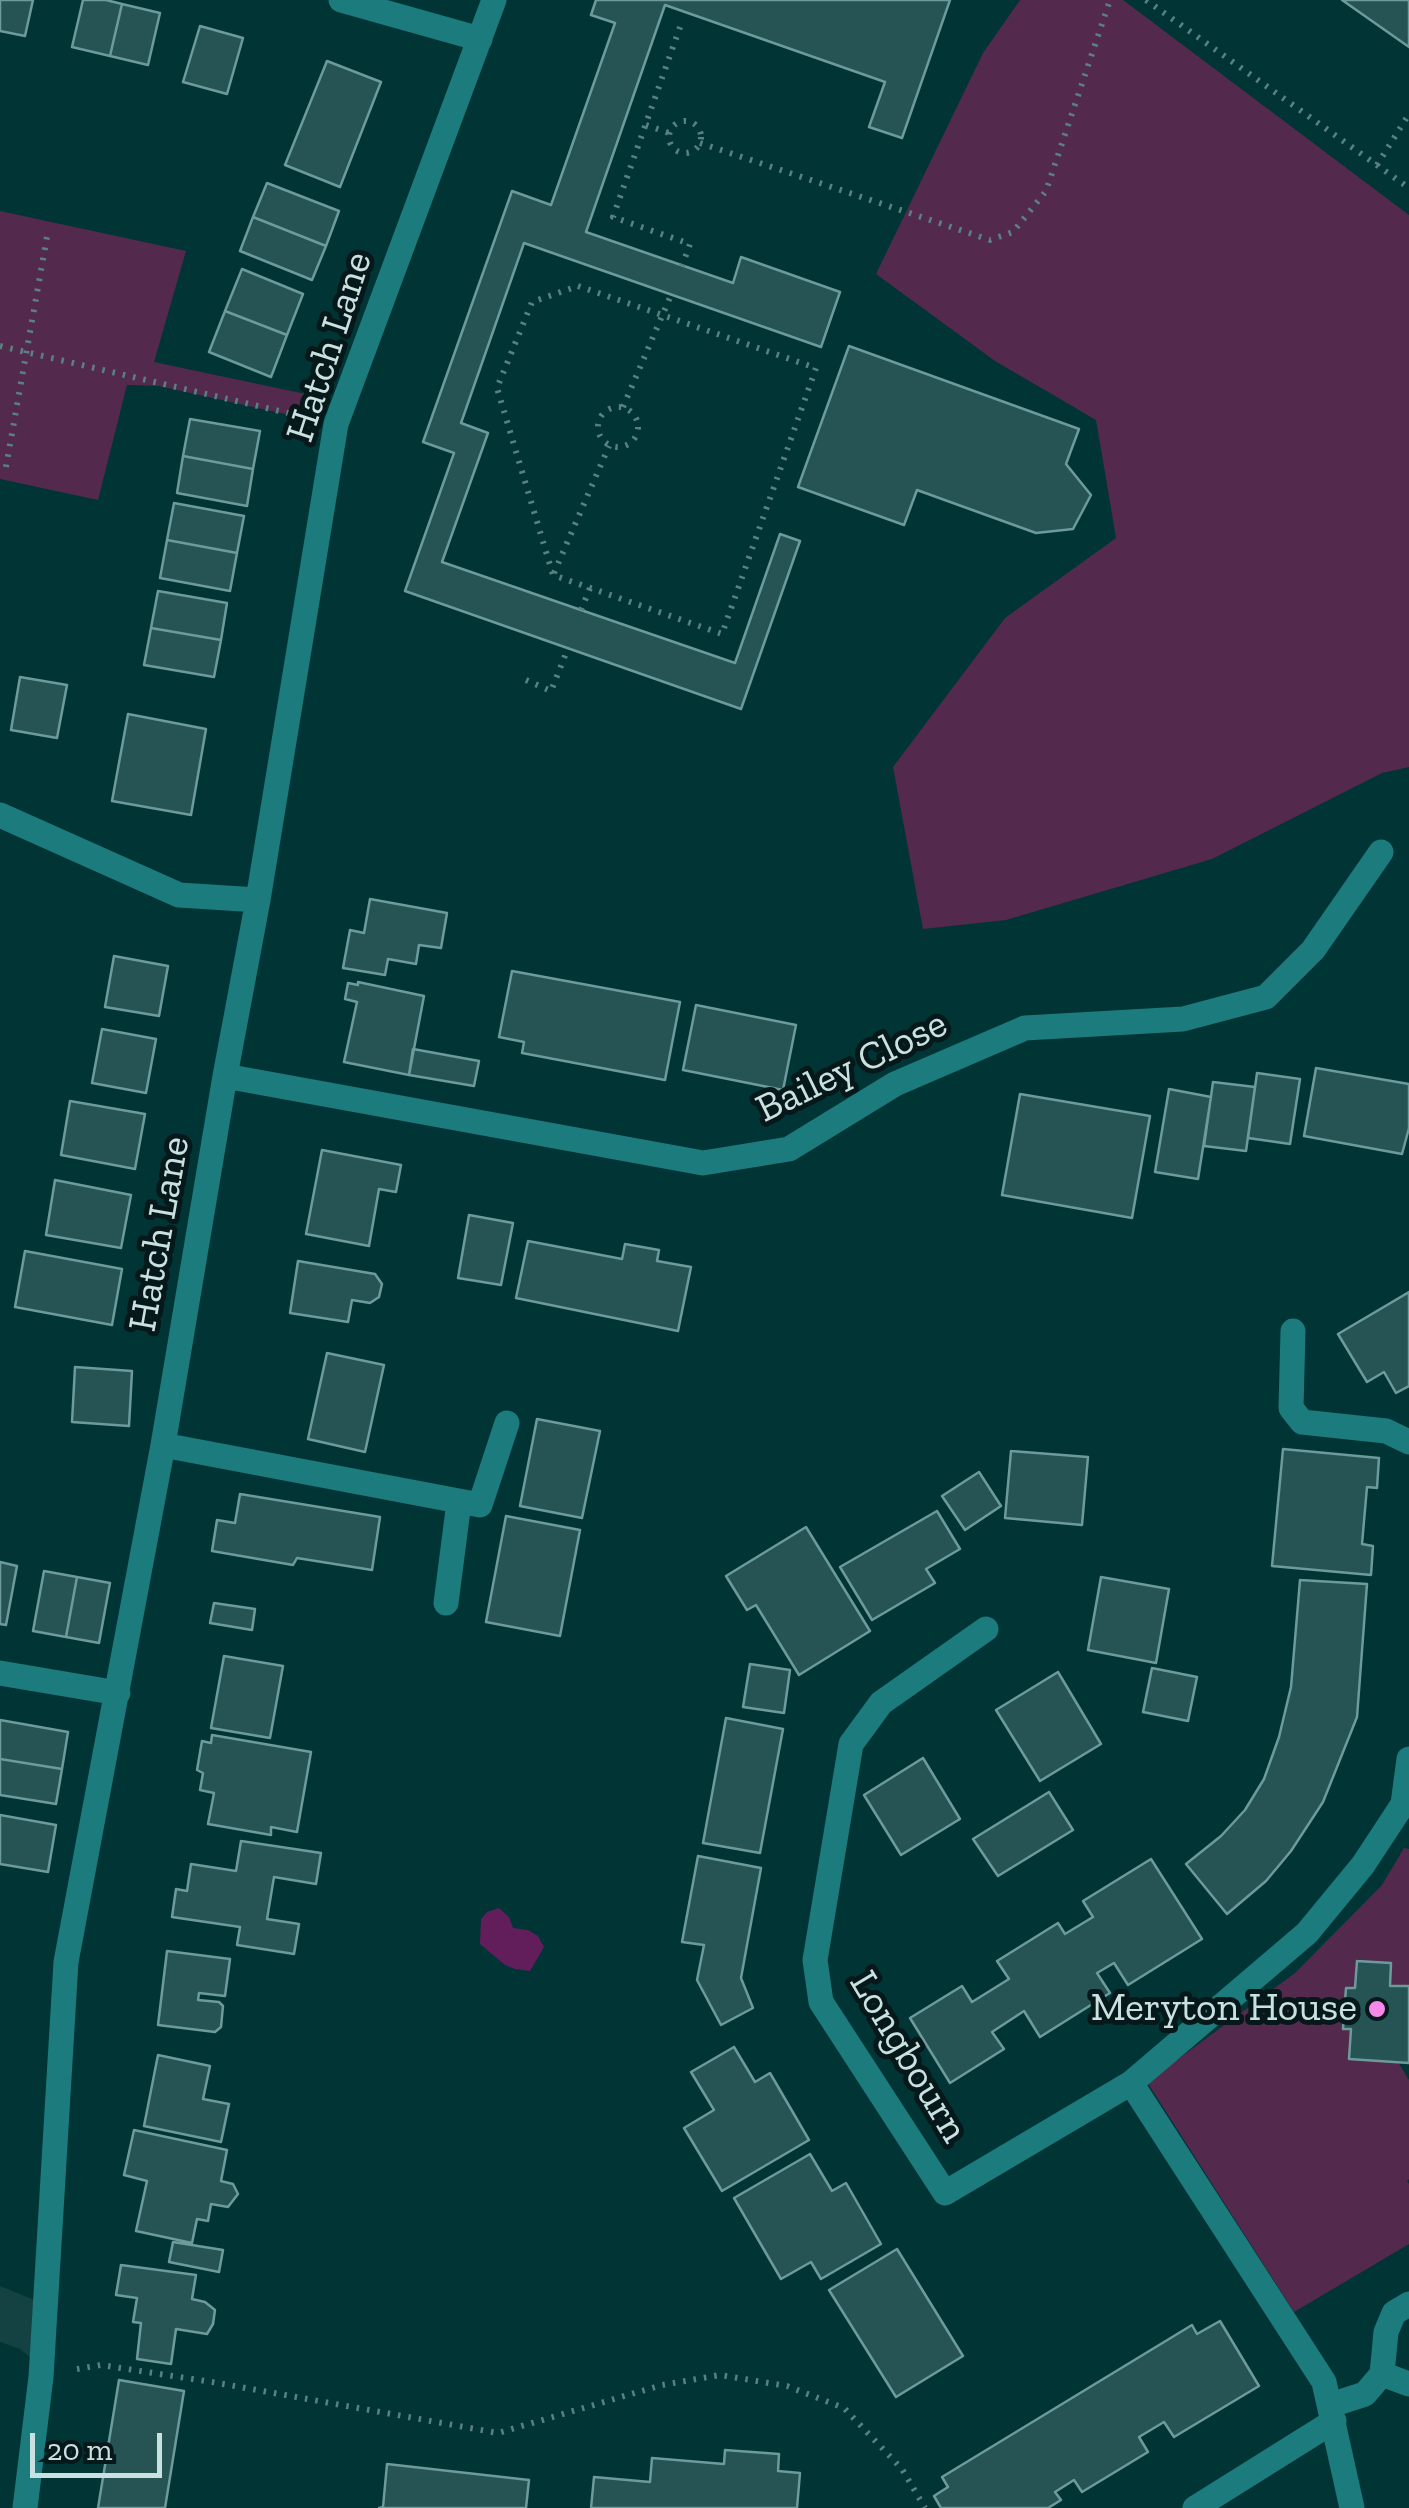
<!DOCTYPE html>
<html>
<head>
<meta charset="utf-8">
<style>
	body { margin:0 }
	#map { position:relative; width:1409px; height:2508px; overflow:hidden; background:#013435; font-family:"Zilla Slab",serif }
	canvas { display:block }
	.scale { position:absolute; left:30px; top:2433px; width:132px; height:45px; box-sizing:border-box; border:5px solid #cae1e1; border-top:0; padding-left:12px; font-size:30px; line-height:35px; white-space:nowrap; color:#cae1e1; -webkit-text-stroke:8px #061819; paint-order:stroke }
</style>
</head>
<body>
<div id="map">
<canvas width="1409" height="2508"></canvas>
<div class="scale">20 m</div>
</div>
<script>
const context = document.querySelector('canvas').getContext('2d');
context.lineJoin = 'round';
function paint(path, color) {
  context.fillStyle = color;
  context.fill(path, 'evenodd');
}
function poly(rows) {
  const path = new Path2D();
  for (const r of rows) {
    if (r.length === 3) {
      path.moveTo(r[0] + r[2], r[1]);
      path.arc(r[0], r[1], r[2], 0, 2 * Math.PI);
      continue;
    }
    path.moveTo(r[0], r[1]);
    for (let i = 2; i < r.length; i += 2) path.lineTo(r[i], r[i + 1]);
  }
  return path;
}
function stroke(path, color, width, dash) {
  context.strokeStyle = color;
  context.lineWidth = width;
  context.lineCap = dash ? 'butt' : 'round';
  context.setLineDash(dash || []);
  context.stroke(path);
}
function drawText(font, color, halo, rows, align = 'center') {
  context.font = font + ' "Zilla Slab",serif';
  context.lineWidth = 10;
  context.setLineDash([]);
  context.textBaseline = 'middle';
  context.strokeStyle = halo;
  context.fillStyle = color;
  for (const [text, x, y, turn = 0] of rows) {
    context.save();
    context.translate(x, y);
    context.rotate((+turn || 0) * Math.PI / 180);
    context.textAlign = isNaN(turn) ? turn : align;
    if (halo) context.strokeText(text, 0, 0);
    context.fillText(text, 0, 0);
    context.restore();
  }
}
const built = poly([
	[0,2286,37,2301,30,2357,20,2349,0,2342]
]);
const green = poly([
	[1020,0,1123,0,1409,215,1409,767,1382,773,1212,859,1006,920,923,929,893,767,1005,618,1116,538,1096,420,995,361,876,274,983,53],
	[0,211,186,251,154,362,315,396,312,420,159,386,127,385,98,500,0,479],
	[1404,1848,1409,1849,1409,1986,1390,1986,1391,1963,1357,1961,1355,1988,1344,2029,1351,2029,1349,2059,1398,2062,1409,2080,1409,2179,1407,2181,1409,2184,1409,2244,1294,2312,1147,2082,1295,1973,1382,1885]
]);
const water = poly([
	[499,1908,509,1917,513,1928,528,1930,538,1936,544,1947,530,1971,515,1969,505,1965,480,1944,481,1919,487,1912]
]);
const building = poly([
	[0,0,33,0,25,36,0,31,0,0],
	[83,0,106,0,122,4,110,56,72,47,83,0],
	[596,0,950,0,902,138,869,127,885,82,665,5,586,232,733,283,741,257,840,292,821,347,524,243,461,423,488,433,442,562,581,610,735,663,780,534,800,541,741,709,405,591,454,453,423,442,512,191,551,205,615,23,591,15,596,0],
	[1342,0,1409,0,1409,47,1342,0],
	[122,4,160,13,148,65,110,56,122,4],
	[200,26,243,38,227,94,183,82,200,26],
	[327,61,381,82,340,187,285,165,327,61],
	[267,183,339,211,326,246,253,217,267,183],
	[253,217,326,246,312,280,240,251,253,217],
	[242,269,303,294,287,335,225,311,242,269],
	[225,311,287,335,271,377,209,352,225,311],
	[849,346,1079,429,1066,464,1091,495,1073,529,1036,533,917,490,904,525,798,487,849,346],
	[190,419,260,431,253,469,183,456,190,419],
	[183,456,253,469,247,506,177,493,183,456],
	[174,503,244,516,237,553,167,540,174,503],
	[167,540,237,553,230,591,160,578,167,540],
	[158,591,227,603,221,640,151,628,158,591],
	[151,628,221,640,214,677,144,665,151,628],
	[20,677,67,685,57,738,11,730,20,677],
	[128,714,206,729,191,815,112,801,128,714],
	[370,899,447,913,441,948,419,945,416,964,388,959,385,975,343,968,350,930,364,933,370,899],
	[114,956,168,966,159,1016,105,1007,114,956],
	[512,971,680,1002,665,1080,522,1053,524,1042,499,1037,512,971],
	[358,982,424,996,409,1075,344,1062,357,1002,345,999,348,983,358,985,358,982],
	[696,1005,796,1025,783,1090,683,1070,696,1005],
	[102,1029,156,1039,146,1093,92,1083,102,1029],
	[413,1049,479,1061,474,1086,409,1075,413,1049],
	[1316,1068,1409,1084,1409,1128,1402,1154,1304,1136,1316,1068],
	[1257,1073,1300,1079,1290,1144,1248,1138,1257,1073],
	[1213,1082,1255,1087,1246,1151,1204,1146,1213,1082],
	[1169,1089,1211,1097,1198,1179,1155,1172,1169,1089],
	[1020,1094,1150,1116,1132,1218,1002,1195,1020,1094],
	[70,1101,145,1114,135,1169,61,1155,70,1101],
	[322,1150,401,1165,396,1192,379,1189,369,1246,306,1234,322,1150],
	[55,1180,131,1195,121,1248,46,1235,55,1180],
	[469,1215,513,1223,501,1285,458,1278,469,1215],
	[528,1241,622,1259,625,1244,659,1250,657,1261,691,1267,678,1331,516,1298,528,1241],
	[25,1251,122,1269,112,1325,15,1307,25,1251],
	[298,1261,375,1274,382,1284,379,1297,370,1303,352,1300,348,1322,290,1313,298,1261],
	[1409,1292,1409,1386,1396,1393,1384,1372,1367,1382,1338,1334,1409,1292],
	[327,1353,384,1365,365,1452,308,1439,327,1353],
	[75,1367,132,1371,129,1426,72,1422,75,1367],
	[537,1419,600,1431,582,1518,520,1506,537,1419],
	[1283,1449,1379,1458,1377,1488,1367,1487,1362,1544,1373,1546,1371,1575,1272,1566,1283,1449],
	[1011,1451,1088,1457,1082,1525,1005,1518,1011,1451],
	[979,1472,1001,1506,965,1530,942,1496,979,1472],
	[240,1494,380,1517,372,1570,297,1558,293,1565,212,1551,217,1520,235,1523,240,1494],
	[937,1511,960,1549,926,1569,935,1583,872,1620,840,1567,937,1511],
	[506,1516,580,1530,560,1636,486,1622,506,1516],
	[806,1527,870,1631,799,1675,756,1605,747,1610,726,1576,806,1527],
	[0,1562,17,1566,6,1625,0,1624,0,1562],
	[44,1571,77,1577,66,1637,33,1631,44,1571],
	[77,1577,110,1583,99,1643,66,1637,77,1577],
	[1101,1577,1169,1589,1156,1663,1088,1650,1101,1577],
	[1300,1580,1367,1584,1357,1717,1323,1802,1291,1851,1266,1881,1227,1914,1186,1864,1221,1836,1245,1810,1264,1779,1279,1737,1291,1687,1300,1580],
	[214,1603,255,1609,252,1630,210,1623,214,1603],
	[224,1656,283,1666,270,1738,211,1728,224,1656],
	[750,1664,790,1670,784,1713,743,1707,750,1664],
	[1152,1668,1197,1677,1188,1721,1143,1712,1152,1668],
	[1058,1672,1101,1744,1040,1781,996,1710,1058,1672],
	[726,1718,783,1729,760,1853,703,1843,726,1718],
	[0,1720,68,1732,62,1769,0,1759,0,1720],
	[212,1735,311,1752,297,1832,271,1827,271,1835,208,1824,214,1793,200,1790,203,1773,197,1770,202,1741,211,1743,212,1735],
	[923,1758,960,1819,901,1855,864,1795,923,1758],
	[0,1759,62,1769,56,1804,0,1795,0,1759],
	[1049,1792,1073,1830,998,1876,973,1839,1049,1792],
	[0,1815,56,1825,48,1872,0,1864,0,1815],
	[241,1841,321,1853,316,1884,274,1877,267,1919,299,1924,294,1954,237,1945,240,1927,172,1917,176,1889,187,1891,191,1864,236,1871,241,1841],
	[698,1856,761,1868,741,1978,753,2008,721,2025,697,1980,704,1945,682,1942,698,1856],
	[1151,1859,1202,1939,1128,1985,1114,1963,1097,1973,1110,1993,1040,2037,1024,2011,992,2032,1004,2049,950,2083,910,2018,962,1986,972,2002,1009,1979,997,1961,1058,1923,1065,1934,1093,1917,1083,1901,1151,1859],
	[167,1951,230,1959,225,1996,199,1993,198,2000,219,2002,223,2006,221,2027,215,2032,158,2025,167,1951],
	[1357,1961,1391,1963,1390,1986,1409,1986,1409,2063,1349,2059,1351,2029,1343,2029,1346,1988,1355,1988,1357,1961],
	[734,2047,755,2082,770,2073,809,2140,722,2191,684,2128,714,2110,691,2072,734,2047],
	[158,2055,210,2066,203,2099,229,2104,221,2142,144,2126,158,2055],
	[134,2130,227,2150,221,2181,233,2184,238,2194,228,2207,211,2204,208,2221,197,2219,192,2243,136,2231,147,2181,124,2175,134,2130],
	[810,2154,832,2191,846,2183,881,2244,821,2279,811,2262,781,2279,734,2198,810,2154],
	[173,2242,223,2250,219,2272,169,2262,173,2242],
	[897,2249,963,2356,896,2397,829,2290,897,2249],
	[121,2265,196,2275,192,2299,205,2302,215,2310,213,2324,207,2334,176,2329,171,2364,137,2359,141,2323,133,2322,137,2298,116,2295,121,2265],
	[1220,2321,1259,2386,1174,2437,1164,2422,1139,2437,1148,2452,1082,2492,1074,2480,1055,2492,1061,2500,1048,2508,941,2508,934,2496,948,2487,942,2477,1192,2325,1197,2334,1220,2321],
	[119,2380,184,2391,165,2508,98,2508,119,2380],
	[725,2450,779,2454,778,2471,800,2473,797,2508,591,2508,594,2477,650,2482,652,2458,724,2464,725,2450],
	[387,2464,529,2480,526,2508,379,2508,383,2507,387,2464]
]);
const path = poly([
	[1146,0,1409,188],
	[680,27,613,217,690,244,682,266],
	[685,137,16],
	[646,125,669,133],
	[700,143,990,240,1013,232,1046,191,1110,0],
	[1377,165,1409,114],
	[578,286,816,368,722,634,553,575,497,388,532,302,578,286],
	[0,346,305,417],
	[618,427,20],
	[623,407,671,295],
	[6,467,48,231],
	[554,573,609,446],
	[581,610,590,588],
	[526,680,551,691,568,648],
	[77,2369,101,2365,212,2382,498,2433,662,2385,720,2375,787,2386,844,2408,902,2469,925,2508]
]);
const minor = poly([
	[341,0,480,39],
	[0,815,179,895,258,900],
	[225,1076,703,1163,789,1149,895,1084,1025,1028,1183,1019,1266,997,1313,950,1381,852],
	[1293,1331,1291,1408,1302,1422,1386,1431,1409,1442],
	[163,1445,480,1505,507,1423],
	[446,1603,459,1502],
	[986,1629,881,1703,851,1744,815,1960,821,2002,945,2193,1131,2083],
	[0,1673,118,1693],
	[1382,2374,1409,2384],
	[1331,2405,1365,2394,1382,2374,1386,2332,1394,2313,1409,2304],
	[25,2508,41,2377,66,1962,163,1445,225,1076,258,900,336,424,494,0],
	[1195,2508,1334,2421],
	[1352,2508,1324,2382,1131,2083,1307,1933,1363,1865,1403,1804,1409,1759]
]);
const markers = [
	[1377,2009,10,"#f988e9"]
];
const streetNames = [
	["Hatch Lane",330,347,-72],
	["Bailey Close",852,1067,-26],
	["Hatch Lane",160,1234,-80],
	["Longbourn",908,2057,59]
];
const poiNames = [
	["Meryton House",1357,2009]
];
paint(built, '#144142');
paint(green, '#54294e');
paint(water, '#621e5b');
paint(building, '#265354');
stroke(building, '#6d9b9c', 2.5);
stroke(path, '#5a8181', 6, [2.5, 8]);
stroke(minor, '#1b7b7d', 25);
for (const [x, y, r, color] of markers) {
  const dot = new Path2D();
  dot.arc(x, y, r, 0, 2 * Math.PI);
  context.fillStyle = color;
  context.fill(dot);
  stroke(dot, '#061819', 4);
}
drawText('40px', '#cae1e1', '#061819', streetNames);
drawText('40px', '#cae1e1', '#061819', poiNames, 'right');
</script>
</body>
</html>
